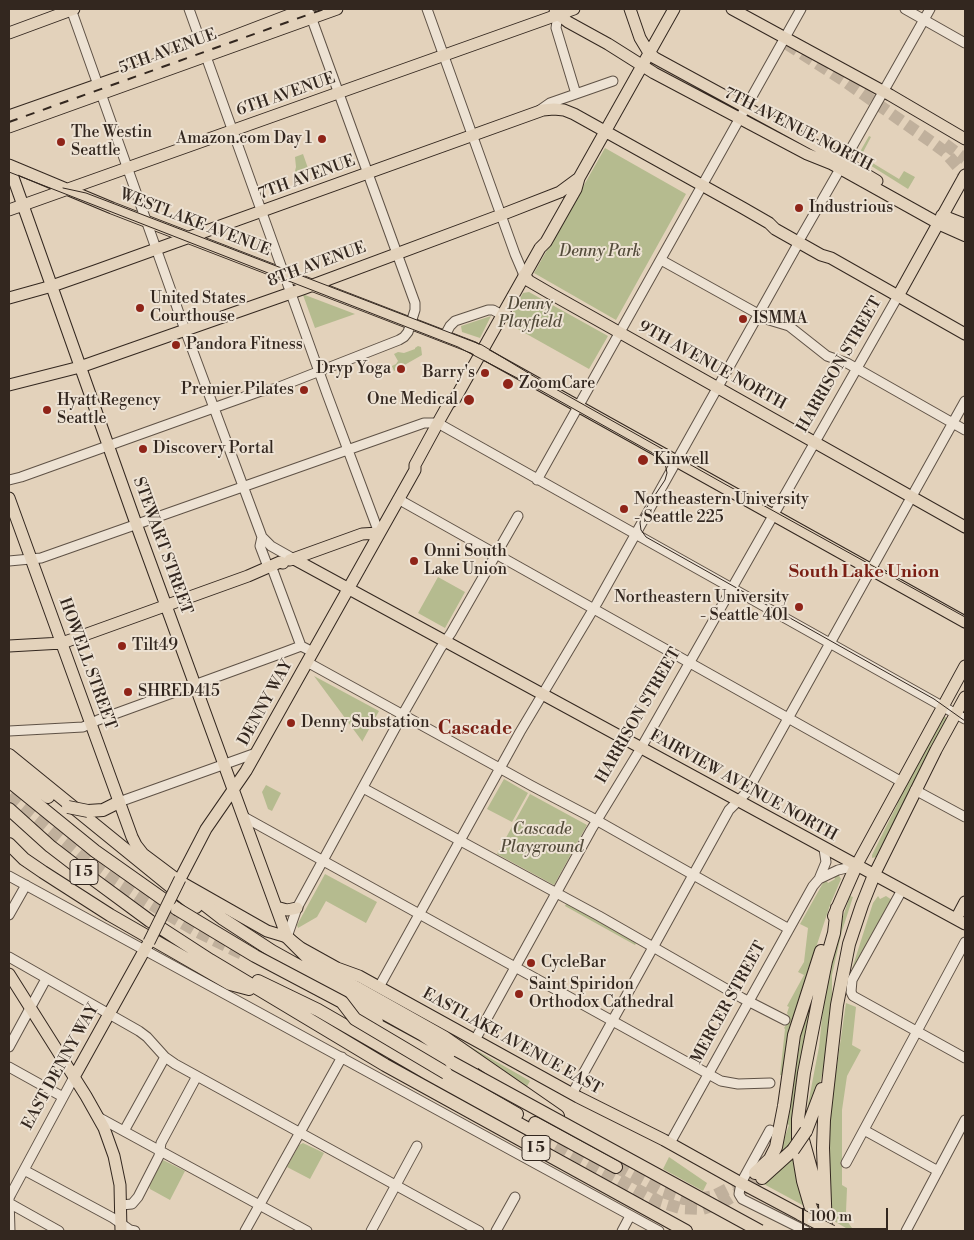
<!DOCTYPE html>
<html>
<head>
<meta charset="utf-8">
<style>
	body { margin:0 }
	#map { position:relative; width:974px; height:1240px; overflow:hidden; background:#e3d2bb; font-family:"Libre Bodoni",serif }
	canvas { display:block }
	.frame { position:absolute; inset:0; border:10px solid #33271f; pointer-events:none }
	.scale { position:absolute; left:802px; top:1208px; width:86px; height:22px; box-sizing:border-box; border:2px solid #33271f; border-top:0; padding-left:6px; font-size:15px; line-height:18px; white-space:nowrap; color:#33271f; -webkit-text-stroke:4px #ede2d3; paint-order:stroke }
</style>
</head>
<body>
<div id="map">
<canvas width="974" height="1240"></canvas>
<div class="frame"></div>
<div class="scale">100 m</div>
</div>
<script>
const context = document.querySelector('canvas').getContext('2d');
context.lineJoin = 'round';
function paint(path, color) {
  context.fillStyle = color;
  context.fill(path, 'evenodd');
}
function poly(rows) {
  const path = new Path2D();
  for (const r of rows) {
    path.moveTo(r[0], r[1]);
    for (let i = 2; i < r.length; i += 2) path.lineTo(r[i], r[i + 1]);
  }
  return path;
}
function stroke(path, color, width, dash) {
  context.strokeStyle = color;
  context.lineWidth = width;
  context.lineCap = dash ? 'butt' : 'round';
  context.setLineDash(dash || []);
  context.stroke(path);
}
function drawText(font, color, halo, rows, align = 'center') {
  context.font = font + ' "Libre Bodoni",serif';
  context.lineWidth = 4;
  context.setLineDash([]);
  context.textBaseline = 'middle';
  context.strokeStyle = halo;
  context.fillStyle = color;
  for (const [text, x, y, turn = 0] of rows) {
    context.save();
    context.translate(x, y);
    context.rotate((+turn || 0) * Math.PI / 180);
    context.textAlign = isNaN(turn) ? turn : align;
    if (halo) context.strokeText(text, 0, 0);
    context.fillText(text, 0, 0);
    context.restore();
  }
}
const green = poly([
	[869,136,871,137,861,156,899,179,904,171,915,177,908,189,857,157],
	[605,148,686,194,616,320,534,273],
	[303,154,310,174,297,178,294,175,296,167,295,157],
	[529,292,608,336,589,369,507,323,523,293],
	[303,295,305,295,355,314,315,328],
	[491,316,480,338,462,332,461,326],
	[418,346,421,347,422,355,394,371,392,366,396,364,398,361,394,354,398,352,404,353,415,349,415,348],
	[438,577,465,592,445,628,418,613],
	[314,676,379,711,362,742,362,741],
	[943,716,947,718,876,857,872,858,872,855,897,805,900,794],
	[504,779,528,793,512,822,487,809],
	[266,785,281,793,272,811,268,809,262,792],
	[530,794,587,825,554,885,497,854],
	[325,874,377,902,366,923,326,901,317,917,298,928,297,925],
	[833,874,838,874,841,879,830,905,803,987,783,1075,780,1075,785,1029,784,1028,790,1019,787,1013,789,1007,787,1006,804,975,798,972,804,962,808,928,800,924,823,883,826,880,828,883,835,879],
	[850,896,853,897,842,931,832,975,832,1002,824,1067,818,1091,805,1120,819,1047,826,980,834,943],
	[878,896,880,899,886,896,892,900,851,972,873,903],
	[567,902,637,942,635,945,565,906],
	[815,989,793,1144,778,1157,789,1125,787,1124,802,1030],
	[846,1003,856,1007,852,1045,861,1050,847,1076,842,1110,842,1185,847,1188,846,1212,847,1221,852,1228,851,1231,834,1221,829,1206,829,1120],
	[464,1043,530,1081,526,1088,463,1045],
	[303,1143,324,1153,310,1179,287,1167,299,1145],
	[795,1154,808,1208,760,1182],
	[669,1157,707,1183,703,1191,663,1169],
	[163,1160,185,1171,170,1200,150,1189,149,1184]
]);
const highwayTunnel = poly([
	[787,44,843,80,933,143,945,152,965,175],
	[945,144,965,159],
	[9,796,79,855,109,877,147,902,196,931,244,955],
	[541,1136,660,1202,680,1208,702,1209,722,1203,760,1179],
	[616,1167,660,1191,684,1199,696,1199,714,1196,745,1180]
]);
const minor = poly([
	[71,9,185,330,262,537,260,546,268,567],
	[189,9,327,394,379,533],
	[427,9,515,254,524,275],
	[905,9,965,43],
	[558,15,556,28,576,94],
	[540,110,550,103,613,81],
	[844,161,930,9],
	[801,237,840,169],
	[661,260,769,320,789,326,827,356,847,363,965,430],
	[444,337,450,326,455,321,488,310,493,310,502,315],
	[443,426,965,719],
	[9,480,21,477,261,391,274,389,399,340,404,337,408,332,415,310,415,303,310,14],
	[537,480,801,9],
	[398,499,902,782],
	[262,537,271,546,294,559],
	[9,561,41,558,424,423,438,423],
	[272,568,301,646],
	[307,662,532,786,589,816,789,929],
	[9,731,83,727,98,720,285,652,301,646,313,652],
	[363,788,599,916,742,998,785,1020],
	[915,790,965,817],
	[119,802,256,753],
	[244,817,721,1081,738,1084,770,1083],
	[9,876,659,1231],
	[819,879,838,870,856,866],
	[902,890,852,980,851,992,853,996,965,1058],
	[9,915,26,885],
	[287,937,297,908,399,721,440,649,451,633,518,516],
	[9,957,139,1031,147,1037,165,1057,175,1064,479,1231],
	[379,987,520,732,597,603,799,242],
	[475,1040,591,830,641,748,898,296],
	[9,1047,46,979],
	[9,1067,63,1097],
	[572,1094,729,810,747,792,965,401],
	[98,1117,307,1231],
	[770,1130,741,1183,739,1194,742,1199,806,1231],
	[864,1130,938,1171],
	[124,1131,165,1057],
	[670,1143,813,886,819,879,826,862,824,849],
	[846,1163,965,942],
	[24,1170,113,1218,130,1230,135,1231],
	[9,1203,59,1231],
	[121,1205,132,1204,138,1197,159,1156,161,1143,197,1076],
	[10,1231,9,1198,11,1194,74,1077],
	[245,1231,342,1057],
	[371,1231,417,1146],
	[496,1231,515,1197],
	[622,1231,630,1216],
	[906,1231,965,1120]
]);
const major = poly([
	[630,9,640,38,649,53,655,58,837,157,877,181],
	[732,9,890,95,965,139],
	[555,12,568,22,608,44,654,73,807,154,832,164,938,223],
	[9,33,74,9],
	[9,116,211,45,305,9],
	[9,127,337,9],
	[9,165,112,208,472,347,965,622],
	[9,166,134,518,287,937],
	[575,183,579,178,674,9],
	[9,210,574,9],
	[524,275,529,281,553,295,965,527],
	[898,296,965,175],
	[9,298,52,286,95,271,543,110,554,109,564,110,574,114,743,208,769,223,775,229,821,255,831,258,965,334],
	[9,385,80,367,305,288,501,215,560,192,579,178],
	[9,498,132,837,136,845,143,854,179,881,267,931,287,937,301,948,337,968,359,976,578,1097,664,1140,741,1183,801,1215],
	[294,559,965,924],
	[290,560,362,534,379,533],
	[9,646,62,643,248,576,280,562,283,563],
	[856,866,965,666],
	[874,875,936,750,965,697],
	[180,879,206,829,246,771,415,470,415,465,440,419,449,403,455,399,540,248,546,242,576,189,579,178],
	[276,907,287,910,297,908],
	[956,919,965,902],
	[9,974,86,1096,104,1128,114,1156,120,1185,121,1231],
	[74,1077,149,942]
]);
const highway = poly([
	[942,216,965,225],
	[938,223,965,235],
	[9,755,196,907],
	[9,767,48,797],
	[9,781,95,851,177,909],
	[9,809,50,846,93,879,150,921,210,960,385,1065,686,1231],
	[88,811,103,810,119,802],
	[9,844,24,859,43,872,110,915,230,984,249,989],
	[179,881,196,898,223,919,272,951,423,1035,472,1069],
	[834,916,856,866],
	[287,937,313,963,444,1037,558,1116],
	[258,981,318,1010,427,1073,541,1136],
	[342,1002,377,1022],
	[368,1020,458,1069],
	[446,1073,517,1114],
	[535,1123,616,1167],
	[806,1131,822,1089],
	[802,1136,819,1198],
	[755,1173,770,1159,776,1147,784,1106,794,1035,821,951],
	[762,1178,793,1150],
	[820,1231,810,1205,803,1181,798,1151,798,1119,804,1073,826,961,834,933,837,908],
	[826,1231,823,1148,824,1120,837,1005,849,944,862,905,874,875]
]);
const tram = poly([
	[9,172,458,347,540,390,658,456,665,463,667,473,665,480,641,516,640,523,641,530,646,537,934,699,965,721],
	[63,188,86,193,482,345,545,383,723,483,965,617]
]);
const rail = poly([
	[9,122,324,9]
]);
const majorBridge = poly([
	[149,942,180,879],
	[801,1215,832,1231]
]);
const highwayBridge = poly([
	[68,807,88,811],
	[177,909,255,956,342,1002,355,1019,446,1073],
	[451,1062,760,1231],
	[793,1150,806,1131]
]);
const markers = [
	[322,139,5,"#8f2418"],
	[61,142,5,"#8f2418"],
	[799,208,5,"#8f2418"],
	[140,308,5,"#8f2418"],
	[743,319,5,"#8f2418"],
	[176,345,5,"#8f2418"],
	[401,369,5,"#8f2418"],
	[485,373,5,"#8f2418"],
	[508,384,6,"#8f2418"],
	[304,390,5,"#8f2418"],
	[469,400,6,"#8f2418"],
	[47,410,5,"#8f2418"],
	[143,449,5,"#8f2418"],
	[643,460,6,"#8f2418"],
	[624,509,5,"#8f2418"],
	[414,561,5,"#8f2418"],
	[799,607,5,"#8f2418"],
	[122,646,5,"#8f2418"],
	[128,692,5,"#8f2418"],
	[291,723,5,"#8f2418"],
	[531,963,5,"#8f2418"],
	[519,994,5,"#8f2418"]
];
const shields = [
	[84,872,28],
	[536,1148,28]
];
const shieldNames = [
	["I 5",84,872],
	["I 5",536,1148]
];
const streetNames = [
	["5TH AVENUE",168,52,-20],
	["6TH AVENUE",286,95,-19],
	["7TH AVENUE NORTH",798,130,27],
	["7TH AVENUE",307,178,-20],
	["WESTLAKE AVENUE",195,223,21],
	["8TH AVENUE",317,265,-20],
	["HARRISON STREET",840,365,-60],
	["9TH AVENUE NORTH",712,366,29],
	["STEWART STREET",162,546,70],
	["HOWELL STREET",87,664,70],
	["DENNY WAY",266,703,-61],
	["HARRISON STREET",639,716,-60],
	["FAIRVIEW AVENUE NORTH",743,786,29],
	["MERCER STREET",729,1003,-61],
	["EASTLAKE AVENUE EAST",512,1042,29],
	["EAST DENNY WAY",61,1067,-61]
];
const poiNames = [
	["The Westin",71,133],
	["Seattle",71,151],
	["Amazon.com Day 1",312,139,"right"],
	["Industrious",809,208],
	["United States",150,299],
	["Courthouse",150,317],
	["ISMMA",753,319],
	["Pandora Fitness",186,345],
	["Dryp Yoga",391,369,"right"],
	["Barry's",475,373,"right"],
	["ZoomCare",519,384],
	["Premier Pilates",294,390,"right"],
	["One Medical",458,400,"right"],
	["Hyatt Regency",57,401],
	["Seattle",57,419],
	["Discovery Portal",153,449],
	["Kinwell",654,460],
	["Northeastern University",634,500],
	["- Seattle 225",634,518],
	["Onni South",424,552],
	["Lake Union",424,570],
	["Northeastern University",789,598,"right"],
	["- Seattle 401",789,616,"right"],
	["Tilt49",132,646],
	["SHRED415",138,692],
	["Denny Substation",301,723],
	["CycleBar",541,963],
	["Saint Spiridon",529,985],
	["Orthodox Cathedral",529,1003]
];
const parkNames = [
	["Denny Park",600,252],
	["Denny",530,305],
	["Playfield",530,323],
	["Cascade",542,830],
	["Playground",542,848]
];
const neighbourhoodNames = [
	["South Lake Union",864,573]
];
const quarterNames = [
	["Cascade",475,729]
];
paint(green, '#b5bb8f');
stroke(highwayTunnel, '#c0b09c', 12, [12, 6]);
stroke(minor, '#5f5246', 11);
stroke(major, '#33271f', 13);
stroke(highway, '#33271f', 14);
stroke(minor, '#ede2d3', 9);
stroke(major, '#e3d2bb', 11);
stroke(highway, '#e3d2bb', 12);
stroke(tram, '#33271f', 1);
stroke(rail, '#33271f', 2, [9, 9]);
stroke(majorBridge, '#33271f', 13, []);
stroke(highwayBridge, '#33271f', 14, []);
stroke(majorBridge, '#e3d2bb', 11);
stroke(highwayBridge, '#e3d2bb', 12);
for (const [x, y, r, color] of markers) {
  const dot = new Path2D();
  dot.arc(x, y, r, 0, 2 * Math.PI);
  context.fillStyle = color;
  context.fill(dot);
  stroke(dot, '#ede2d3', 2);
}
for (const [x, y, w] of shields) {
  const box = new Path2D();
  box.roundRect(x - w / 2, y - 12.5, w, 25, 4);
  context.fillStyle = '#ede2d3';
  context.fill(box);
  stroke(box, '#33271f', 1);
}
drawText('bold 15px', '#33271f', null, shieldNames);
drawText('16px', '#33271f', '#ede2d3', streetNames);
drawText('16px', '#33271f', '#ede2d3', poiNames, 'left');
drawText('italic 16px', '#544c3b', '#ede2d3', parkNames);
drawText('bold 18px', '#7a1f14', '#ede2d3', neighbourhoodNames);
drawText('bold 19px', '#7a1f14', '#ede2d3', quarterNames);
</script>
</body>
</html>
